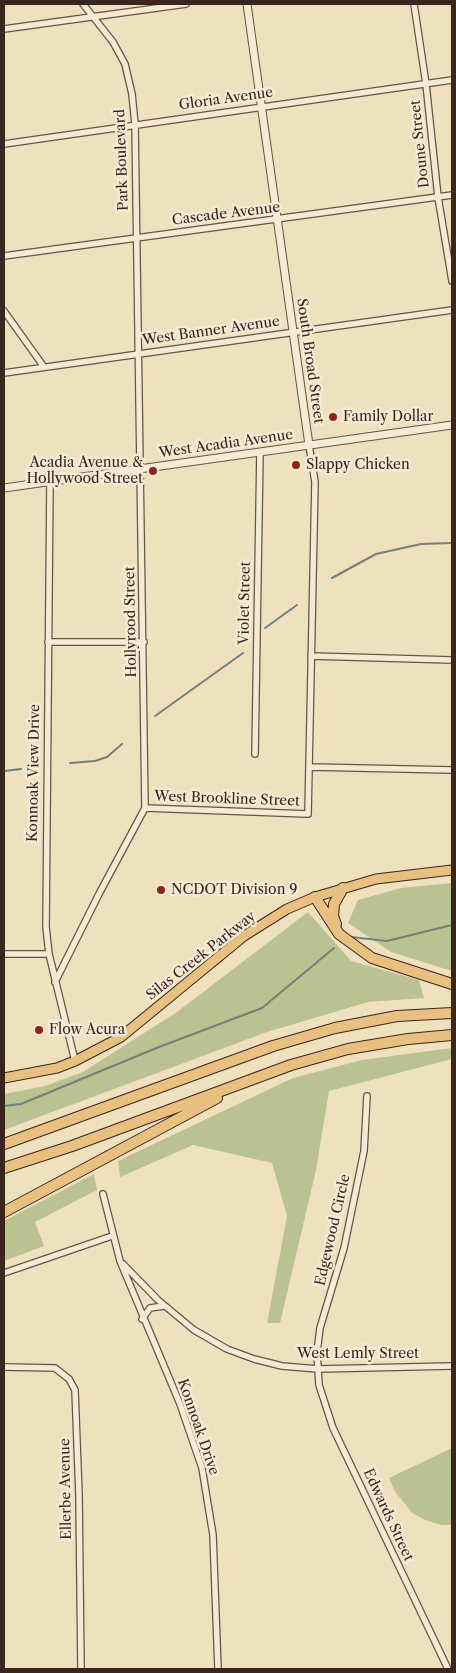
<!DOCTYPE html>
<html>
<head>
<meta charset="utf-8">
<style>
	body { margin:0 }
	#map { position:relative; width:456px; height:1673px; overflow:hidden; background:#efe0be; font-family:"Libre Caslon Text",serif }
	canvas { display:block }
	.frame { position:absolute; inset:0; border:5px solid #3a261f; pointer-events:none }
</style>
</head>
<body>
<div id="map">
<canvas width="456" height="1673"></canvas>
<div class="frame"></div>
</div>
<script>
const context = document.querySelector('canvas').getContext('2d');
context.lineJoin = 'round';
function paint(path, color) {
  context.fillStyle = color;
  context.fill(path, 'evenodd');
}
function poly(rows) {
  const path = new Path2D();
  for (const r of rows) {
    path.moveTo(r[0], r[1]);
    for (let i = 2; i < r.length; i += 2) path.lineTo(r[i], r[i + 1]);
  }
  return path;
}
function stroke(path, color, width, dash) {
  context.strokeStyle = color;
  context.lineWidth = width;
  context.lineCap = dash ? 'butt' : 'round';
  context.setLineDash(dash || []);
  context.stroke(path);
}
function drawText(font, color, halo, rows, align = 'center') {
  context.font = font + ' "Libre Caslon Text",serif';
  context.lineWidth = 5;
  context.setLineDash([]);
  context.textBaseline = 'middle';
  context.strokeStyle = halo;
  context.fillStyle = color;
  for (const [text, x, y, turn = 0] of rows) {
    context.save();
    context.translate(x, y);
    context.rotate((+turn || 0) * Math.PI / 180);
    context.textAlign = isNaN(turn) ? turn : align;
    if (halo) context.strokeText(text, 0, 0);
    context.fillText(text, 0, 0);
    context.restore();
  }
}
const green = poly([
	[452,883,452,971,391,952,348,923,358,900,401,888],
	[308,912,351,961,419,980,424,998,368,1002,267,1032,4,1130,4,1094,45,1086,83,1072,177,1012],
	[452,1048,452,1059,329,1091,316,1170,280,1323,267,1323,287,1216,272,1163,193,1145,120,1177,118,1161,293,1078,362,1060],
	[94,1174,97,1190,35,1222,44,1246,4,1261,4,1221],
	[452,1448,452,1525,441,1525,425,1520,412,1513,394,1490,389,1478]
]);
const stream = poly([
	[332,578,376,554,421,544,452,543],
	[265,628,297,605],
	[155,716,243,653],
	[70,763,95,761,107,757,122,744],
	[4,771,21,769],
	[351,937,387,941,452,925],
	[4,1106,21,1104,159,1047,262,1008,334,948]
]);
const minor = poly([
	[414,4,426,84,438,197,452,281],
	[4,29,186,4],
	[4,144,452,80],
	[4,256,452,195],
	[4,311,44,367],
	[4,373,452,310],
	[50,481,46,927,49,954,75,1061],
	[48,642,144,642],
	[311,656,452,660],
	[255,754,260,452],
	[310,767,452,770],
	[145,808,308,814,315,482,309,445],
	[4,954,49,954],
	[55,982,100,892,145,808,135,124,132,94,125,64,113,42,83,4],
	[367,1096,364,1151,344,1248,320,1328,317,1352,319,1385,333,1428,448,1669],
	[103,1194,120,1261,180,1404,202,1468,213,1535,218,1669],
	[123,1264,158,1300,194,1330,227,1349,254,1359,282,1366,318,1369,452,1366],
	[4,1273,112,1236],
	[142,1319,150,1308,164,1306],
	[4,1367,55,1368,69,1379,75,1390,79,1495,81,1669]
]);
const tertiary = poly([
	[247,4,309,445],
	[4,488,452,425]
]);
const primary = poly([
	[4,1078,57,1068,75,1061,121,1037,244,936,287,909,315,897,376,879,452,870]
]);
const motorway = poly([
	[315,897,339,934,372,958,452,984],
	[336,924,333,916,334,904,343,888],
	[4,1144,273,1046,335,1028,397,1016,452,1013],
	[4,1168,72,1146,291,1065,348,1049,408,1039,452,1035],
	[4,1212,217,1098]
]);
const markers = [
	[333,417,5,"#8f2418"],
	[296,465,5,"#8f2418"],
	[153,471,5,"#8f2418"],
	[161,890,5,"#8f2418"],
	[39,1030,5,"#8f2418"]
];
const streetNames = [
	["Gloria Avenue",226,99,-8],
	["Doune Street",420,144,-96],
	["Park Boulevard",122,160,-92],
	["Cascade Avenue",226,214,-7],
	["West Banner Avenue",211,331,-8],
	["South Broad Street",310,361,82],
	["West Acadia Avenue",226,444,-8],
	["Violet Street",245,603,-89],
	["Hollyrood Street",131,622,-91],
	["Konnoak View Drive",34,773,-89],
	["West Brookline Street",227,799,2],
	["Silas Creek Parkway",201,956,-38],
	["Edgewood Circle",333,1230,-77],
	["West Lemly Street",358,1354],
	["Konnoak Drive",198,1427,71],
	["Ellerbe Avenue",66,1489,-91],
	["Edwards Street",388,1515,65]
];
const poiNames = [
	["Family Dollar",343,417],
	["Acadia Avenue &",143,463,"right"],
	["Hollywood Street",143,479,"right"],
	["Slappy Chicken",306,465],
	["NCDOT Division 9",171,890],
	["Flow Acura",49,1030]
];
paint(green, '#bac291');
stroke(stream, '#74807a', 2);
stroke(minor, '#675447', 8);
stroke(tertiary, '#675447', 9);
stroke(primary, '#3a261f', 11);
stroke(motorway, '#3a261f', 12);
stroke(minor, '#f5ebd5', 5.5);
stroke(tertiary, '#f5ebd5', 7);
stroke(primary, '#e8c07f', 9);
stroke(motorway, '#e8c07f', 10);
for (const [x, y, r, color] of markers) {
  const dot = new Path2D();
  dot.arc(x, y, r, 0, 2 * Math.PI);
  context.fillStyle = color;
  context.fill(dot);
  stroke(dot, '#f5ebd5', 2);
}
drawText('14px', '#3a261f', '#f5ebd5', streetNames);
drawText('14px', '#3a261f', '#f5ebd5', poiNames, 'left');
</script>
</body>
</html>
